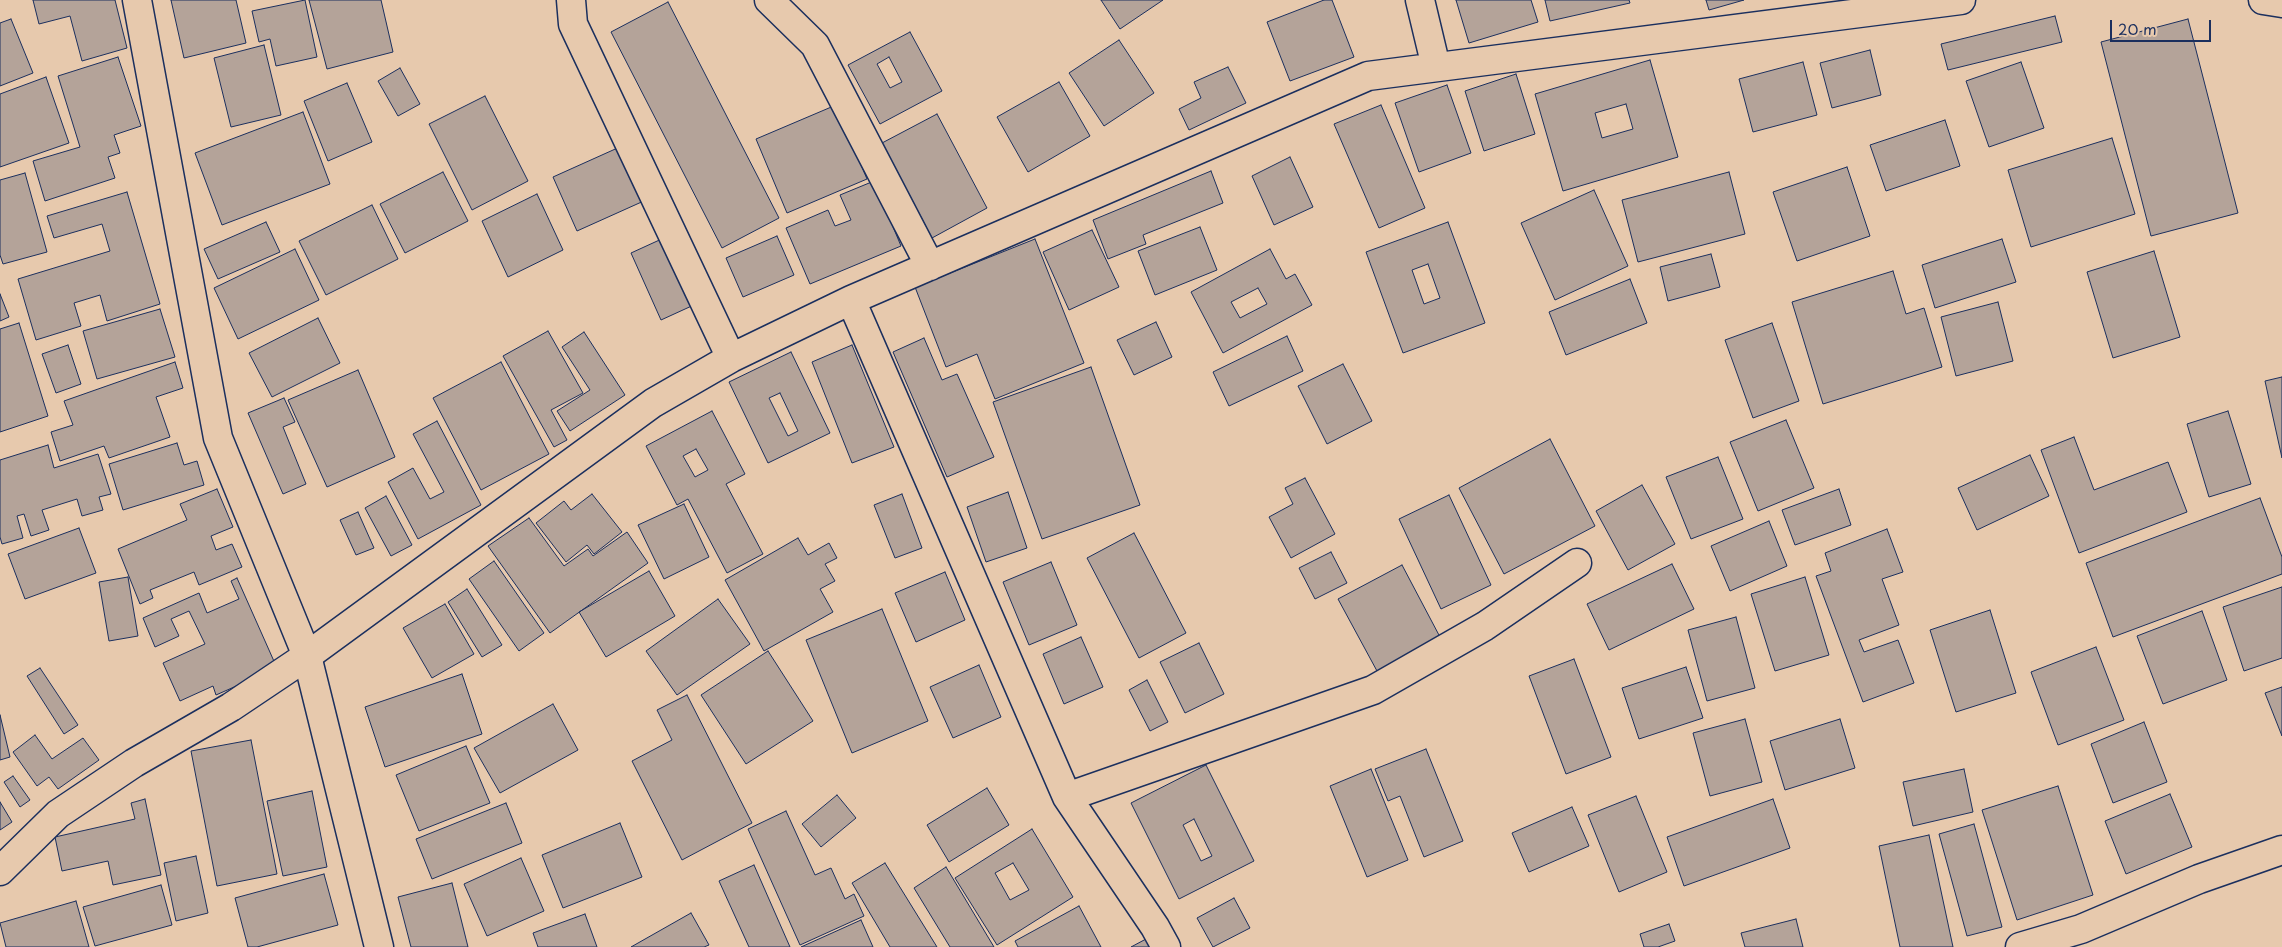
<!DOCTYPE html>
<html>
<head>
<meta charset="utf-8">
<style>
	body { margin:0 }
	#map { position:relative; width:2282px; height:947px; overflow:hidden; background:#e7c9ad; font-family:"Playpen Sans",sans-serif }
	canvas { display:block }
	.scale { position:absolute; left:2110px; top:20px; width:101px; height:22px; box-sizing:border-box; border:2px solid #1b2f5e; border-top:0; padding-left:6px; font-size:15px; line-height:18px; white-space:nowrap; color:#1b2f5e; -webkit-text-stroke:4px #e7c9ad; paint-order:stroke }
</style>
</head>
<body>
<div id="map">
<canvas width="2282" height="947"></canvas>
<div class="scale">20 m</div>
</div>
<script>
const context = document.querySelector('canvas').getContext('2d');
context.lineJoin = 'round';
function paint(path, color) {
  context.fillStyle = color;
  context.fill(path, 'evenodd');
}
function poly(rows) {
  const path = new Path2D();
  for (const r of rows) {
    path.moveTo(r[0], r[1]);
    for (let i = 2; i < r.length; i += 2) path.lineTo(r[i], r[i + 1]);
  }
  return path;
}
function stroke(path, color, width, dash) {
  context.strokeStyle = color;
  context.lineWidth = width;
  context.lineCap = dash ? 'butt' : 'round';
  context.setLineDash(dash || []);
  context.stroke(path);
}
const building = poly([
	[33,0,115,0,127,48,82,61,70,16,39,24,33,0],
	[171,0,236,0,246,43,184,58,171,0],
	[305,0,317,57,276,66,270,39,259,42,252,11,305,0],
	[309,0,381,0,393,52,327,69,309,0],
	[1101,0,1163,0,1120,29,1101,0],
	[1324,0,1332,0,1354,57,1290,81,1267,22,1324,0],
	[1456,0,1531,0,1538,22,1469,43,1456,0],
	[1545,0,1629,0,1630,3,1550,21,1545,0],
	[1706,0,1744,0,1709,10,1706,0],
	[668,2,779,218,722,248,611,32,668,2],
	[2055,16,2062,42,1948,70,1941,44,2055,16],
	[11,19,33,73,0,86,0,23,11,19],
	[2188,19,2238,213,2151,236,2101,42,2188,19],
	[910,32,942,91,880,124,848,65,910,32],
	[889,57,902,82,890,88,877,64,889,57],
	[1119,40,1154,93,1104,126,1069,73,1119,40],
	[264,45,281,115,231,127,214,58,264,45],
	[1870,50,1881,95,1832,108,1820,63,1870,50],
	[118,57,141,126,114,135,120,153,108,157,115,178,45,201,33,161,80,147,58,76,118,57],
	[1650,60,1678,157,1563,191,1535,94,1650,60],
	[1626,104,1633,129,1602,138,1595,113,1626,104],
	[1803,62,1817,115,1753,132,1739,79,1803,62],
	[2021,62,2044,128,1989,147,1966,81,2021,62],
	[1228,67,1246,103,1189,130,1179,109,1201,98,1194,82,1228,67],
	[400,68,420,104,398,116,378,81,400,68],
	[1516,74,1535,134,1484,151,1465,91,1516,74],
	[46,77,69,143,0,167,0,94,46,77],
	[1059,82,1090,136,1028,172,997,117,1059,82],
	[347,83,372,142,328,161,304,101,347,83],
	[1447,85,1471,153,1419,172,1395,103,1447,85],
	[485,96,528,181,472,210,429,124,485,96],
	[836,105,867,179,787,213,756,139,836,105],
	[1381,105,1425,208,1379,228,1334,124,1381,105],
	[303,112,330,184,222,225,195,153,303,112],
	[937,114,987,208,932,238,882,143,937,114],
	[1945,120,1960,166,1886,191,1870,145,1945,120],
	[2112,138,2135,214,2031,247,2008,170,2112,138],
	[622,146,646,200,577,231,553,177,622,146],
	[1290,157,1313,207,1274,225,1252,176,1290,157],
	[1847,167,1870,236,1797,261,1773,192,1847,167],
	[1211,171,1223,203,1143,235,1146,244,1108,259,1093,220,1211,171],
	[443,172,468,221,405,253,380,204,443,172],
	[1729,172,1745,234,1638,262,1622,200,1729,172],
	[25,173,47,252,3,264,0,255,0,180,25,173],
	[874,181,901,246,810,284,786,228,828,210,835,226,851,220,840,195,874,181],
	[1594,190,1628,266,1555,300,1521,223,1594,190],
	[127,192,160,304,107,321,100,295,74,303,81,326,36,340,18,279,110,251,102,224,54,238,47,216,127,192],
	[537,194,563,250,508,277,482,221,537,194],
	[372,205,398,259,326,295,299,241,372,205],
	[266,222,280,252,218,279,204,249,266,222],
	[1448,222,1485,323,1403,353,1366,252,1448,222],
	[1428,264,1440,298,1424,304,1412,270,1428,264],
	[1200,227,1217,270,1155,295,1138,251,1200,227],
	[1092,230,1119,287,1069,310,1043,252,1092,230],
	[777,236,794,275,743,297,726,258,777,236],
	[666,237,696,304,661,320,631,253,666,237],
	[1035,239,1084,363,995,399,977,354,946,367,915,287,1035,239],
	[2002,239,2016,282,1935,308,1922,265,2002,239],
	[295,249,319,300,238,339,214,288,295,249],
	[1270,249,1286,279,1295,274,1312,305,1223,353,1191,292,1270,249],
	[1258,288,1267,304,1240,318,1231,302,1258,288],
	[2154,251,2180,337,2113,358,2087,272,2154,251],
	[1711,254,1720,287,1668,301,1660,267,1711,254],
	[1893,271,1906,314,1924,308,1942,367,1823,404,1792,302,1893,271],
	[1630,279,1647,323,1566,355,1549,312,1630,279],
	[0,294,9,317,0,321,0,294],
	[1998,302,2013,361,1956,376,1941,317,1998,302],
	[160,309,175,357,97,379,83,331,160,309],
	[318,318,340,363,272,397,249,353,318,318],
	[1156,322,1172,357,1134,375,1117,340,1156,322],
	[19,323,48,416,0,432,0,329,19,323],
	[1772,323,1799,401,1753,418,1725,340,1772,323],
	[548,331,583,393,551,410,567,440,554,447,503,356,548,331],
	[584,332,625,395,570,431,557,411,590,390,562,347,584,332],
	[1287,336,1303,371,1229,406,1213,372,1287,336],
	[924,338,942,380,957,374,994,457,947,477,893,352,924,338],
	[68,345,81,384,56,393,42,354,68,345],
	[852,345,894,447,852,463,812,362,852,345],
	[791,352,830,433,768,463,729,382,791,352],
	[780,393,798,431,788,436,769,398,780,393],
	[175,362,183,388,156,397,170,437,109,458,104,446,60,461,51,432,73,425,64,401,175,362],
	[501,362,549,454,481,490,433,398,501,362],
	[1343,364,1372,421,1327,444,1298,386,1343,364],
	[1091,367,1140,505,1042,539,993,402,1091,367],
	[358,370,395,457,327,487,288,400,358,370],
	[2282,377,2282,458,2265,381,2282,377],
	[284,398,295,422,283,427,306,484,283,494,248,413,284,398],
	[712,411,745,474,726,484,763,554,727,573,688,499,677,505,646,446,712,411],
	[696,449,708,470,695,477,683,456,696,449],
	[2228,411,2251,484,2209,497,2187,424,2228,411],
	[1786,420,1814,488,1758,511,1730,442,1786,420],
	[437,421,481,505,418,539,388,482,413,468,430,499,444,492,413,434,437,421],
	[2074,437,2094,490,2168,462,2187,512,2079,553,2041,450,2074,437],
	[1550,439,1595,526,1504,574,1459,488,1550,439],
	[177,443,184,465,197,461,204,485,123,510,109,464,177,443],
	[48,445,54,468,98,454,111,494,99,497,103,510,82,516,77,499,42,510,49,530,31,536,24,514,17,516,23,538,2,544,0,537,0,460,48,445],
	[2030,455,2049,496,1977,530,1958,488,2030,455],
	[1718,457,1743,519,1691,539,1666,477,1718,457],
	[1305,478,1335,534,1291,558,1269,517,1293,504,1285,488,1305,478],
	[1642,485,1675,544,1628,570,1596,511,1642,485],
	[217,489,233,527,211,536,216,550,232,544,242,567,199,585,194,572,150,590,153,598,140,604,118,549,187,520,180,504,217,489],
	[1839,489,1851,525,1795,545,1782,510,1839,489],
	[1008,492,1027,548,986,562,967,507,1008,492],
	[592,494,622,532,594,554,587,545,566,562,536,523,564,501,571,510,592,494],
	[902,494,922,548,895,558,874,505,902,494],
	[1449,495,1491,585,1441,609,1399,519,1449,495],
	[386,496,412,545,391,556,365,508,386,496],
	[2260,498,2282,557,2282,574,2113,637,2086,563,2260,498],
	[684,504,709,557,664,579,638,525,684,504],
	[358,512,374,548,356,555,340,520,358,512],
	[529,518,564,566,588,549,593,556,627,532,648,563,550,633,488,546,529,518],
	[1769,521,1787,566,1730,591,1711,546,1769,521],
	[79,528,96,573,25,599,8,554,79,528],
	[1887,529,1903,572,1882,579,1899,625,1859,640,1864,652,1898,640,1914,683,1863,702,1816,576,1831,571,1825,553,1887,529],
	[1134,533,1186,633,1139,658,1087,558,1134,533],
	[798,538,808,555,829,543,837,558,825,564,835,581,820,589,833,612,764,651,725,580,798,538],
	[1331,552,1347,583,1315,599,1299,568,1331,552],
	[494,561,544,633,519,651,469,579,494,561],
	[1051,562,1077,625,1029,645,1003,582,1051,562],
	[1672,564,1694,609,1609,650,1587,604,1672,564],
	[1402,565,1440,637,1377,671,1338,599,1402,565],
	[649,571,675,616,606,657,579,612,649,571],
	[945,572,965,620,916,642,895,593,945,572],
	[128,577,138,636,109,641,99,582,128,577],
	[1805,577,1829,655,1775,671,1751,594,1805,577],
	[237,578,277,668,216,695,213,686,180,701,163,663,205,644,189,611,171,619,179,636,155,647,143,618,199,593,207,613,239,599,231,581,237,578],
	[2282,587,2282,658,2244,671,2223,607,2282,587],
	[467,589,502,645,482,657,448,602,467,589],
	[718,599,750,644,677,695,646,651,718,599],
	[445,604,474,654,432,678,403,628,445,604],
	[882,609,928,721,852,753,806,640,882,609],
	[1990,610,2016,693,1956,712,1930,630,1990,610],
	[2202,611,2227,680,2163,704,2137,636,2202,611],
	[1736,617,1755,688,1707,701,1688,630,1736,617],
	[1081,637,1103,687,1064,704,1043,654,1081,637],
	[1199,643,1224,694,1185,713,1160,662,1199,643],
	[2096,647,2124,720,2058,745,2031,672,2096,647],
	[768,651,813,721,746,764,701,695,768,651],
	[1574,659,1611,757,1566,774,1529,676,1574,659],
	[979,665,1001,717,953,738,930,687,979,665],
	[1686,667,1703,718,1639,739,1622,688,1686,667],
	[40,668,78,725,64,734,27,676,40,668],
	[462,674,482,734,385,767,365,707,462,674],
	[1147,680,1168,722,1150,731,1129,690,1147,680],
	[2282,687,2282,736,2265,693,2282,687],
	[687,695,752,823,682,860,632,761,672,740,657,710,687,695],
	[553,704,578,750,500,793,474,748,553,704],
	[0,715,10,757,0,760,0,715],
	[1745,719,1762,782,1710,796,1693,733,1745,719],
	[1840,719,1855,768,1785,790,1770,741,1840,719],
	[2144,722,2167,782,2113,803,2091,744,2144,722],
	[35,735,52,759,83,738,99,760,58,789,49,777,37,786,13,752,35,735],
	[251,740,277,874,217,886,191,751,251,740],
	[466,746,490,803,419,831,396,775,466,746],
	[1426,749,1463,841,1424,857,1400,796,1388,801,1375,769,1426,749],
	[1206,765,1254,861,1179,899,1131,803,1206,765],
	[1194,819,1212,856,1201,861,1183,825,1194,819],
	[1371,769,1408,860,1367,877,1330,786,1371,769],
	[1964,769,1973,812,1913,826,1903,782,1964,769],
	[13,776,30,800,20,807,4,782,13,776],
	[2058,786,2093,895,2017,920,1982,810,2058,786],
	[987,788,1009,825,949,862,927,825,987,788],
	[312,791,327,867,283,876,267,801,312,791],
	[2170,794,2192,847,2126,874,2105,821,2170,794],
	[837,795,856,818,821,847,802,824,837,795],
	[1636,796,1667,872,1619,892,1588,815,1636,796],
	[145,799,161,875,113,885,108,861,62,871,55,837,135,819,131,803,145,799],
	[1773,799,1790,848,1684,886,1667,837,1773,799],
	[0,802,12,822,0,830,0,802],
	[506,803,522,843,432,879,416,839,506,803],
	[1572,807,1589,846,1529,872,1512,833,1572,807],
	[786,811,815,875,831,868,845,899,854,894,864,916,800,945,748,829,786,811],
	[620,823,642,877,563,908,542,855,620,823],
	[1974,824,2002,927,1967,936,1939,834,1974,824],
	[1032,829,1073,897,997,945,955,878,1032,829],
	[1013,863,1029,890,1010,900,995,873,1013,863],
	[1929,835,1953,947,1900,947,1879,846,1929,835],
	[196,856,208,913,176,921,164,863,196,856],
	[521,858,544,911,487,936,464,884,521,858],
	[885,863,937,947,890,947,852,883,885,863],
	[754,865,790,947,749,947,719,881,754,865],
	[946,867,994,947,950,947,914,888,946,867],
	[324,874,338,925,257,947,248,947,235,898,324,874],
	[452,883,468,947,411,947,398,897,452,883],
	[161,885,172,925,95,946,83,907,161,885],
	[1234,898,1250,928,1213,947,1197,918,1234,898],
	[76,901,89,947,6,947,0,923,76,901],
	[1079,906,1101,947,1018,947,1015,941,1079,906],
	[691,913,709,945,704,947,631,947,691,913],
	[585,914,597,947,538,947,533,933,585,914],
	[1796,919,1803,947,1745,947,1741,933,1796,919],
	[861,920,873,947,801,947,861,920],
	[1669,924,1675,941,1658,947,1644,947,1640,934,1669,924],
	[1146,939,1150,947,1131,947,1146,939]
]);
const minor = poly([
	[571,0,573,24,731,358],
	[769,0,815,45,930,266],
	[1420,0,1436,67],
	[2263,0,2282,3],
	[851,300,1067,797,1155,927,1166,947],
	[1067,797,1373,690,1485,626,1577,563],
	[0,871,58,814,134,763,231,707,307,656,653,403,731,358,851,300,1368,76,1961,0],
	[2020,947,2081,929,2199,879,2282,850]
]);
const tertiary = poly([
	[137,0,218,438,307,656,379,947]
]);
paint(building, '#b4a399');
stroke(building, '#1b2f5e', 1);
stroke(minor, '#1b2f5e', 31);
stroke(tertiary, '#1b2f5e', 31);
stroke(minor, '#e7c9ad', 28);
stroke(tertiary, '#e7c9ad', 28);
</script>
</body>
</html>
